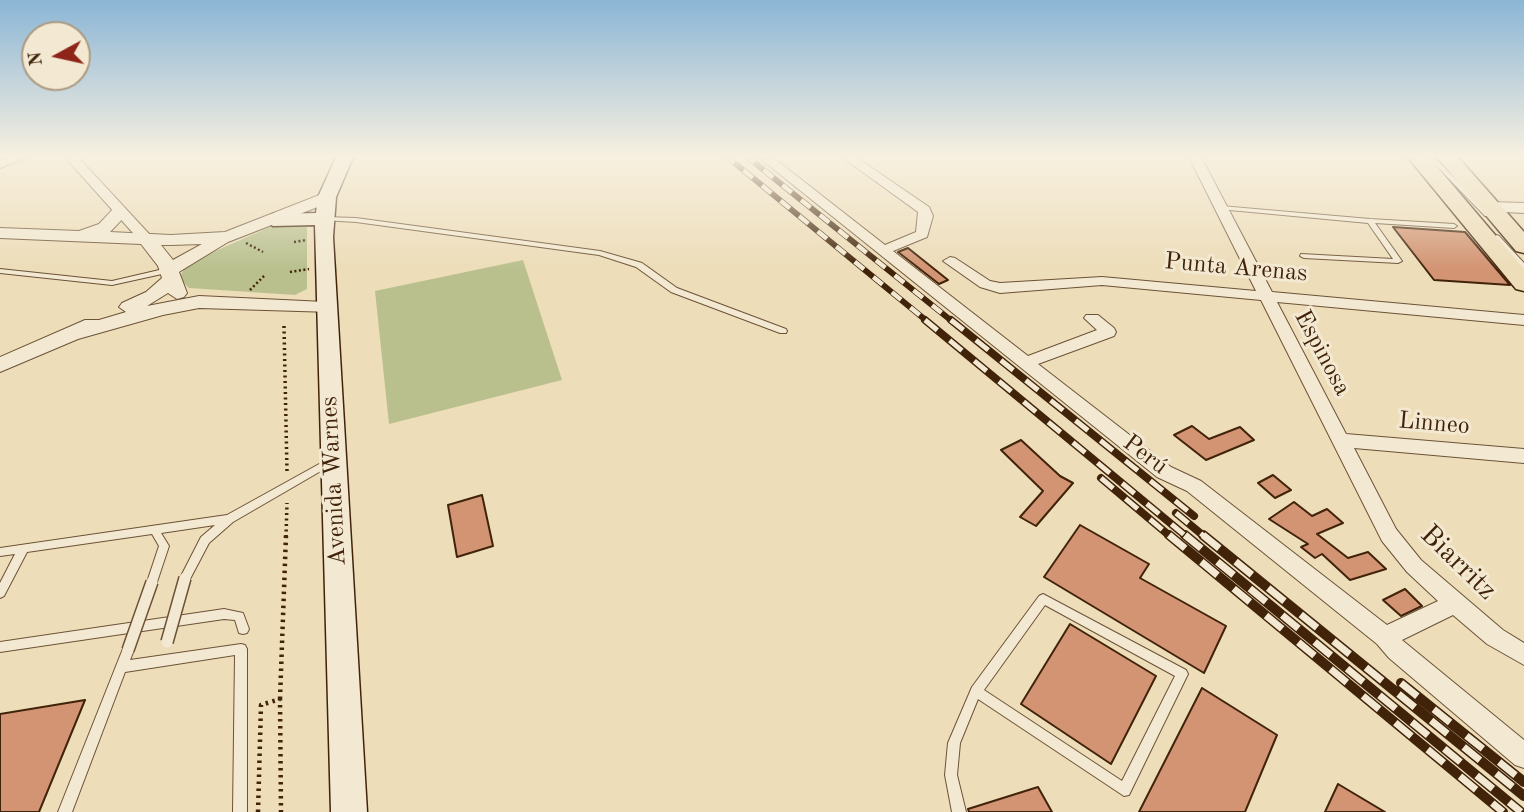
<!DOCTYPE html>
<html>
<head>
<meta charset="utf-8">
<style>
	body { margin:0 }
	#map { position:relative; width:1524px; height:812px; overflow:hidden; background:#edddb9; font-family:"Old Standard TT",serif }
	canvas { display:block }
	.north { position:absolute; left:21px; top:21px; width:70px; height:70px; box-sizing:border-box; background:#f3e9d2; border:2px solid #ac9a82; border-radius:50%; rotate:262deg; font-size:19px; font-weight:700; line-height:28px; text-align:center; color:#41230a }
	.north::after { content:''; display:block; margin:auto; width:24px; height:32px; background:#8f2418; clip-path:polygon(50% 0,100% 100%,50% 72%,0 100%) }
</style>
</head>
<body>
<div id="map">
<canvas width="1524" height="812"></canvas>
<div class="north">N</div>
</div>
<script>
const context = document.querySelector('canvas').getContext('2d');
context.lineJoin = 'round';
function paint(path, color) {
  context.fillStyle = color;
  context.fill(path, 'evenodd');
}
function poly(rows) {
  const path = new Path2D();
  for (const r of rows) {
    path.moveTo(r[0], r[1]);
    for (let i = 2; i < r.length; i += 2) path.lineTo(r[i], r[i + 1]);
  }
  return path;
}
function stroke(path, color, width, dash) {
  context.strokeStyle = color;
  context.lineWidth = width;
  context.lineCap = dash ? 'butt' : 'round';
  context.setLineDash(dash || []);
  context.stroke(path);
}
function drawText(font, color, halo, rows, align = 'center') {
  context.font = font + ' "Old Standard TT",serif';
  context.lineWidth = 6;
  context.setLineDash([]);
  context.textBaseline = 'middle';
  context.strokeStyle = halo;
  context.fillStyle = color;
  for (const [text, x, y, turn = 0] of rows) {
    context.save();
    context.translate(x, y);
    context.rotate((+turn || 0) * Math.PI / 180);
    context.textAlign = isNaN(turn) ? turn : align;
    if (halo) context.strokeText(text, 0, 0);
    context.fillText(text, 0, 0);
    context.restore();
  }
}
const green = poly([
	[307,222,307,289,295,295,189,288,179,278,188,263,279,223],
	[523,260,562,380,389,424,375,291]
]);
const building = poly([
	[1393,227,1465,232,1510,285,1434,280,1393,227],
	[908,248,948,280,939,284,898,252,908,248],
	[1192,426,1209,439,1240,427,1254,440,1206,460,1174,435,1192,426],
	[1021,440,1060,476,1073,483,1036,526,1020,517,1043,491,1001,450,1021,440],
	[1273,475,1291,490,1275,498,1258,483,1273,475],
	[482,495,493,546,457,557,448,505,482,495],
	[1294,502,1312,516,1327,509,1343,523,1317,534,1348,558,1368,552,1386,569,1350,580,1322,554,1315,558,1301,547,1308,544,1269,519,1294,502],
	[1080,525,1149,564,1140,578,1226,626,1204,673,1044,577,1080,525],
	[1405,589,1422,606,1401,616,1383,600,1405,589],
	[1070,624,1156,676,1111,764,1021,704,1070,624],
	[1202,688,1277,735,1245,812,1139,812,1202,688],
	[85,700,39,812,0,812,0,714,85,700],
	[1338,784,1385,812,1325,812,1338,784],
	[1038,787,1052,812,969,812,968,809,1038,787]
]);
const pathFar2 = poly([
	[294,242,307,240],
	[246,243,263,252],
	[290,272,309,269],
	[250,290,264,276]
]);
const pathFar1 = poly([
	[284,326,287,472],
	[286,537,287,503]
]);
const path = poly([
	[280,699,286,535],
	[258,812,261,705,280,699,281,812]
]);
const service = poly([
	[1426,155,1432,155,1489,214,1489,216,1485,216,1426,155],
	[1221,206,1370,219,1454,224,1457,226,1454,228,1375,223,1402,261,1398,263,1304,258,1300,256,1301,254,1393,259,1368,223,1219,209,1218,208,1221,206],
	[325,217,356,218,600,251,642,263,677,288,786,329,787,331,786,333,780,333,671,292,636,267,599,255,356,222,323,220,322,219,325,217],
	[1497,235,1499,236,1524,263,1524,269,1521,269,1495,238,1494,237,1497,235],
	[168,268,172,270,171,272,112,285,0,273,0,269,112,281,168,268],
	[330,458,333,460,335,462,333,464,233,522,209,543,189,581,185,583,181,581,180,578,201,537,215,525,161,533,169,546,156,585,152,587,148,585,147,582,159,546,152,534,27,552,4,596,0,598,0,583,15,554,0,556,0,548,227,515,330,458],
	[1043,594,1186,670,1188,674,1129,795,1124,796,978,699,960,743,957,775,966,812,952,812,945,775,948,743,972,687,1039,596,1043,594],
	[1045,605,1175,676,1122,781,984,690,1045,605],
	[224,609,243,613,249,629,247,633,243,634,239,633,235,620,224,619,0,652,0,642,224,609],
	[241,644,245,645,247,649,247,812,233,812,235,655,125,672,72,812,58,812,124,646,128,645,132,646,134,650,130,660,241,644]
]);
const minor = poly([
	[15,155,33,155,0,168,0,160,15,155],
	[63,155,76,155,151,236,151,242,141,242,63,155],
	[756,155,770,155,885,245,916,232,918,212,839,155,853,155,929,207,933,216,927,237,893,251,1028,356,1097,330,1084,318,1086,315,1098,315,1114,328,1116,332,1114,336,1038,364,1171,467,1201,481,1387,625,1438,601,1407,572,1382,541,1261,300,1102,285,1000,293,980,287,943,261,950,257,955,258,990,281,1000,283,1102,277,1256,291,1188,155,1200,155,1272,292,1524,315,1524,325,1277,302,1346,434,1524,449,1524,463,1354,448,1396,529,1421,560,1503,630,1524,643,1524,665,1487,644,1453,615,1402,640,1524,740,1524,768,1515,765,1389,658,1377,644,1187,491,1157,477,756,155]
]);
const tertiary = poly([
	[327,192,335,197,333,201,228,242,179,272,187,293,184,297,177,299,168,293,147,306,199,296,325,302,335,308,332,312,199,308,163,315,78,339,0,372,0,357,85,320,99,320,126,312,119,307,122,303,146,292,162,278,158,266,141,244,0,238,0,228,79,231,99,224,114,208,120,207,129,212,110,232,171,235,225,232,327,192],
	[202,244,173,260,161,245,171,245,202,244],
	[1490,202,1524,203,1524,213,1484,211,1481,207,1484,203,1490,202]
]);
const secondary = poly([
	[337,155,354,155,336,197,333,237,367,812,331,812,315,225,273,226,264,220,273,214,316,213,318,197,337,155]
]);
const primary = poly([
	[1406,155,1427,155,1524,269,1524,291,1516,289,1406,155],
	[1435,155,1456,155,1524,232,1524,253,1516,251,1435,155]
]);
const railFar2 = poly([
	[725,155,928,322],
	[745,155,953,322]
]);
const railFar1 = poly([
	[925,320,1187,537],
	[951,320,1194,516],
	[1101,478,1171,537],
	[1176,513,1205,537]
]);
const rail = poly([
	[1169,535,1503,812],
	[1185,535,1521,812],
	[1203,535,1524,796],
	[1401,683,1524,782]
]);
const serviceBridge = poly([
	[167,642,185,578],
	[128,650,152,582]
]);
const streetNames = [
	["Punta Arenas",1236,268,5],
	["Espinosa",1322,353,62],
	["Linneo",1434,424,5],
	["Perú",1145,455,37],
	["Avenida Warnes",334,481,-93]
];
const nearStreetnames = [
	["Biarritz",1458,563,44]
];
paint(green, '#b9c08e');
paint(building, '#d29473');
stroke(building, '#41230a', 2);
stroke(service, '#6c5236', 2);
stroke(minor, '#6c5236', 2);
stroke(tertiary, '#6c5236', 2);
stroke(secondary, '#41230a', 3);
stroke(primary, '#41230a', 3);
stroke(pathFar2, '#41230a', 2.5, [2, 2.5]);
stroke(pathFar1, '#41230a', 3.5, [2, 3.5]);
stroke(path, '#41230a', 4.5, [2.5, 4.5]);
paint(service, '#f3e9d2');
paint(minor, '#f3e9d2');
paint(tertiary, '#f3e9d2');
paint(secondary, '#f3e9d2');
paint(primary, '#edddb9');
stroke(railFar2, '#41230a', 6);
stroke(railFar1, '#41230a', 8);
stroke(rail, '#41230a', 10);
stroke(railFar2, '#f3e9d2', 4.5, [12]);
stroke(railFar1, '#f3e9d2', 5, [16]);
stroke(rail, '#f3e9d2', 7, [21]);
stroke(serviceBridge, '#6c5236', 14, []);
stroke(serviceBridge, '#f3e9d2', 11);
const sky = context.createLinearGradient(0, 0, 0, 269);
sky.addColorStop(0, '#8bb6d6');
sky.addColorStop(0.58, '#f7f0e0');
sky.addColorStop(1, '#f7f0e000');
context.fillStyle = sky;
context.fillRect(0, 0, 1524, 269);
drawText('24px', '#41230a', '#f3e9d2', streetNames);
drawText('28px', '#41230a', '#f3e9d2', nearStreetnames);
</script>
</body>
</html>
